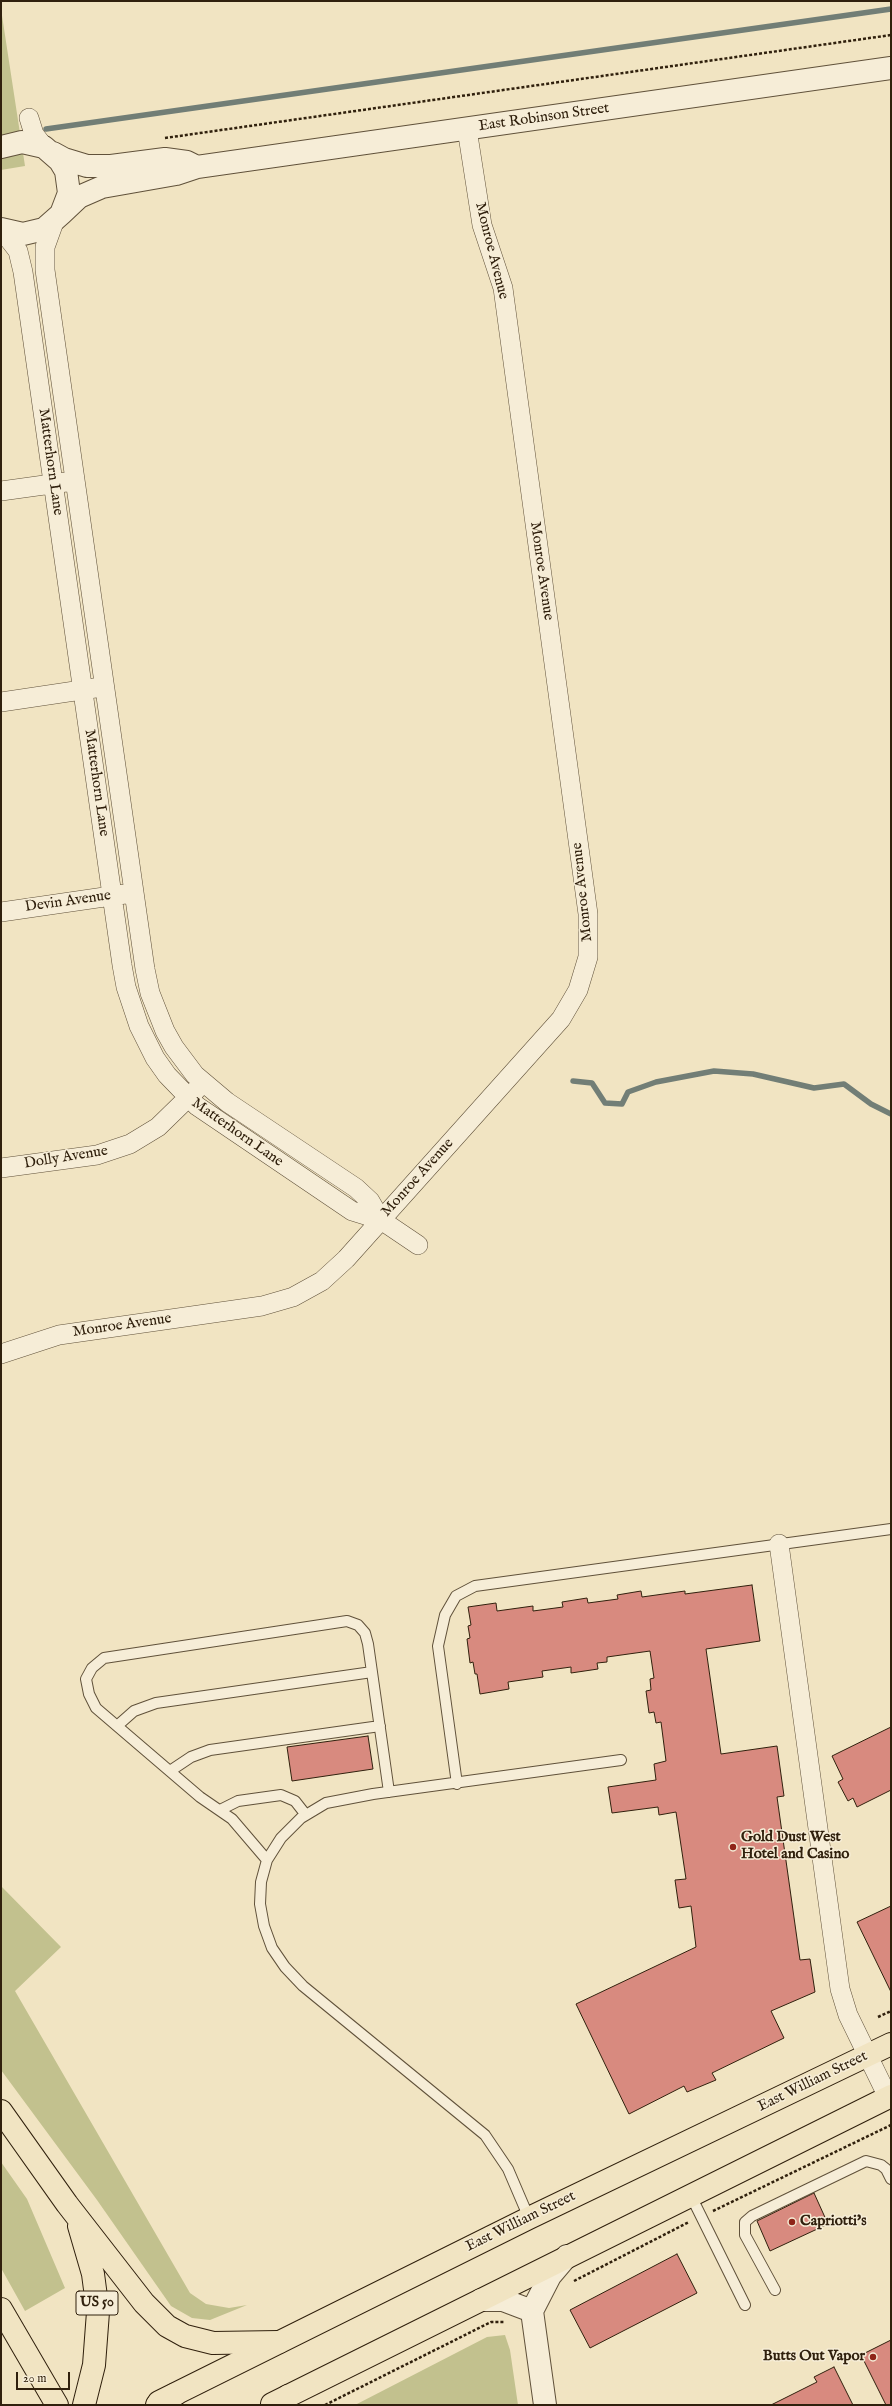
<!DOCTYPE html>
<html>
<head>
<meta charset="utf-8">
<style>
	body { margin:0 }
	#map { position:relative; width:892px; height:2406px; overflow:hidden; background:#f1e4c2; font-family:"IM FELL English",serif }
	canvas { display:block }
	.frame { position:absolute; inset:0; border:2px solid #30200d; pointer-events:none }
	.scale { position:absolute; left:16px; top:2372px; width:54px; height:18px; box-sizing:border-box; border:2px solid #30200d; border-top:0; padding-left:5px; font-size:12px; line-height:14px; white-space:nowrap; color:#30200d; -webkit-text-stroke:3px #f6edd7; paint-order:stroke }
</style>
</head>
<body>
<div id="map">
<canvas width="892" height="2406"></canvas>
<div class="frame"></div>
<div class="scale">20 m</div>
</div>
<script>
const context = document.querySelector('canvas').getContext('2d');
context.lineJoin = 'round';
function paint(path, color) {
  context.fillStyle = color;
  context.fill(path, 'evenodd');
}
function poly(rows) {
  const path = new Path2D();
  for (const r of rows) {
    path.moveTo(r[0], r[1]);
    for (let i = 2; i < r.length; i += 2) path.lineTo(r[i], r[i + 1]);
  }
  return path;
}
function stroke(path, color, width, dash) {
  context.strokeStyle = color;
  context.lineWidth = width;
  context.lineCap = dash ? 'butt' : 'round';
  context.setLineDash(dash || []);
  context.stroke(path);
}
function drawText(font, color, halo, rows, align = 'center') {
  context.font = font + ' "IM FELL English",serif';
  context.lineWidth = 3;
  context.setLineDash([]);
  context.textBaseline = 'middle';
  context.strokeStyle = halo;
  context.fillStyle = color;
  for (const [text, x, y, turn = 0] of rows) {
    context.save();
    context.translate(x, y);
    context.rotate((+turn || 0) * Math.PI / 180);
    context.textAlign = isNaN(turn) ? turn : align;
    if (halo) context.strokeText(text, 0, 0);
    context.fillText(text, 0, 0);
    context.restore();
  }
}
const green = poly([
	[1,9,25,166,1,170],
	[1,1886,61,1947,15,1991,190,2293,206,2304,229,2308,247,2305,210,2320,192,2318,171,2306,97,2200,1,2070],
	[1,2162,27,2199,65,2288,25,2311,1,2268],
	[505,2335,510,2350,518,2405,355,2405,487,2337]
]);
const stream = poly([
	[46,129,891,9],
	[573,1081,592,1083,605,1103,622,1104,628,1092,656,1082,714,1071,753,1074,814,1088,844,1084,871,1104,891,1114]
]);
const building = poly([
	[752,1585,760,1641,706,1649,721,1754,777,1746,784,1796,777,1797,800,1960,810,1959,815,1992,771,2011,784,2038,712,2073,716,2080,687,2092,684,2086,629,2114,576,2004,696,1947,691,1906,679,1908,675,1880,686,1879,676,1812,659,1815,658,1807,612,1813,608,1787,656,1780,654,1764,666,1761,661,1722,656,1723,654,1712,649,1713,646,1691,651,1690,650,1679,654,1678,650,1651,607,1657,607,1662,597,1663,598,1669,571,1673,571,1667,542,1671,543,1677,508,1682,509,1689,480,1694,477,1674,475,1674,473,1662,470,1663,467,1639,470,1638,468,1626,471,1625,468,1607,496,1603,497,1611,533,1606,533,1611,563,1607,562,1602,587,1598,588,1603,618,1599,617,1595,641,1591,642,1597,685,1591,685,1594,752,1585],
	[891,1727,891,1790,857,1807,853,1798,848,1801,838,1782,843,1779,832,1756,891,1727],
	[368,1736,373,1769,292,1781,287,1747,368,1736],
	[891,1906,891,1992,857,1922,891,1906],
	[814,2193,828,2224,770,2251,757,2221,814,2193],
	[677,2254,697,2293,590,2348,570,2310,677,2254],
	[891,2340,891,2405,886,2405,861,2355,891,2340],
	[834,2367,853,2405,771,2405,817,2382,814,2377,834,2367]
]);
const path = poly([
	[165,138,891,35],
	[878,2017,891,2011],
	[713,2211,891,2125],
	[574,2281,689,2222],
	[325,2405,491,2322,504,2322]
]);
const service = poly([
	[117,1726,134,1711,156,1703,372,1672],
	[170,1771,191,1757,210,1750,380,1726],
	[457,1784,438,1646,445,1615,456,1596,475,1586,891,1529],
	[220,1810,238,1801,281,1795,295,1801,306,1815],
	[267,1860,232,1819,200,1797,96,1708,89,1694,86,1679,92,1668,104,1658,347,1621,358,1625,365,1633,368,1644,389,1792],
	[691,2196,745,2305],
	[529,2218,508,2169,485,2135,303,1986,285,1967,272,1948,264,1926,260,1904,261,1882,267,1860,281,1838,301,1818,326,1803,373,1794,621,1760],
	[775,2290,745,2235,745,2222,752,2216,866,2161,881,2165,886,2169,891,2179]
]);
const minor = poly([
	[29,118,34,134,44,147],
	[54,222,45,247,45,270,145,969,150,993,165,1031,174,1047,195,1075,227,1102,356,1188,370,1201,381,1220],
	[1,229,18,251,23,272,122,965,126,987,139,1026,155,1058,167,1075,197,1106,352,1211,381,1220,418,1245],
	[1,491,66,482],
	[1,702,95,688],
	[1,912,125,894],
	[1,1168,97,1155,130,1144,158,1127,197,1089],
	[1,1354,59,1335,262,1306,293,1297,322,1281,346,1259,561,1019,578,990,588,957,588,914,503,288,482,225,467,129],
	[779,1544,840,1989,848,2015,888,2097]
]);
const tertiary = poly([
	[1,147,22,142,44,147,60,161,66,171,69,193,61,214,44,229,23,234,1,229],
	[53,153,64,159,87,166,111,166,165,159,187,162,197,167],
	[61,214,79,197,102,187,176,174,197,167,891,68],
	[481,2300,503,2300,532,2311],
	[545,2405,532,2311,550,2276,567,2256]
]);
const primary = poly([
	[159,2402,529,2218,891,2044],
	[272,2404,891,2096]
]);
const motorway = poly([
	[1,2111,67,2204,144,2303,167,2326,185,2336,213,2343,279,2342],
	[79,2226,93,2274,98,2312,94,2365,84,2405],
	[1,2309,57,2405],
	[157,2405,176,2394],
	[280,2405,288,2396]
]);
const markers = [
	[733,1847,4,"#8f2418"],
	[792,2222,4,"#8f2418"],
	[873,2357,4,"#8f2418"]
];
const shields = [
	[97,2303,42]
];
const shieldNames = [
	["US 50",97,2303]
];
const streetNames = [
	["East Robinson Street",544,118,-8],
	["Monroe Avenue",491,251,76],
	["Matterhorn Lane",50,462,82],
	["Monroe Avenue",541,571,82],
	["Matterhorn Lane",96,783,82],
	["Monroe Avenue",583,892,-96],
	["Devin Avenue",68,902,-8],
	["Matterhorn Lane",237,1133,35],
	["Dolly Avenue",66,1158,-9],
	["Monroe Avenue",418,1178,-48],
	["Monroe Avenue",122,1326,-8],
	["East William Street",813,2082,-26],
	["East William Street",521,2222,-26]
];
const poiNames = [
	["Gold Dust West",741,1838],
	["Hotel and Casino",741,1855],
	["Capriotti's",800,2222],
	["Butts Out Vapor",865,2357,"right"]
];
paint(green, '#c2c18e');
stroke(stream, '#727e76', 5.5);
paint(building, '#d88a7f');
stroke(building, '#30200d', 1);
stroke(service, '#60513a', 12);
stroke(minor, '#60513a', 20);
stroke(tertiary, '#60513a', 24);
stroke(primary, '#30200d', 24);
stroke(motorway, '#30200d', 24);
stroke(path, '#30200d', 2.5, [3, 2]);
stroke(service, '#f6edd7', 10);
stroke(minor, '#f6edd7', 19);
stroke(tertiary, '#f6edd7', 22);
stroke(primary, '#f1e4c2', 22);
stroke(motorway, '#f1e4c2', 22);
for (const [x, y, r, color] of markers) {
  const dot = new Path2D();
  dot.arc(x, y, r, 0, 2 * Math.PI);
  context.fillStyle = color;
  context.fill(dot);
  stroke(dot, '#f6edd7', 1.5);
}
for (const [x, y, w] of shields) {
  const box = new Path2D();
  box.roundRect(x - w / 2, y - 12, w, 24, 3);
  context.fillStyle = '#f6edd7';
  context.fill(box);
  stroke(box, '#30200d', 1);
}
drawText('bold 14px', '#30200d', null, shieldNames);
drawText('15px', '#30200d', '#f6edd7', streetNames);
drawText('bold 15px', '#30200d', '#f6edd7', poiNames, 'left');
</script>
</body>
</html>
